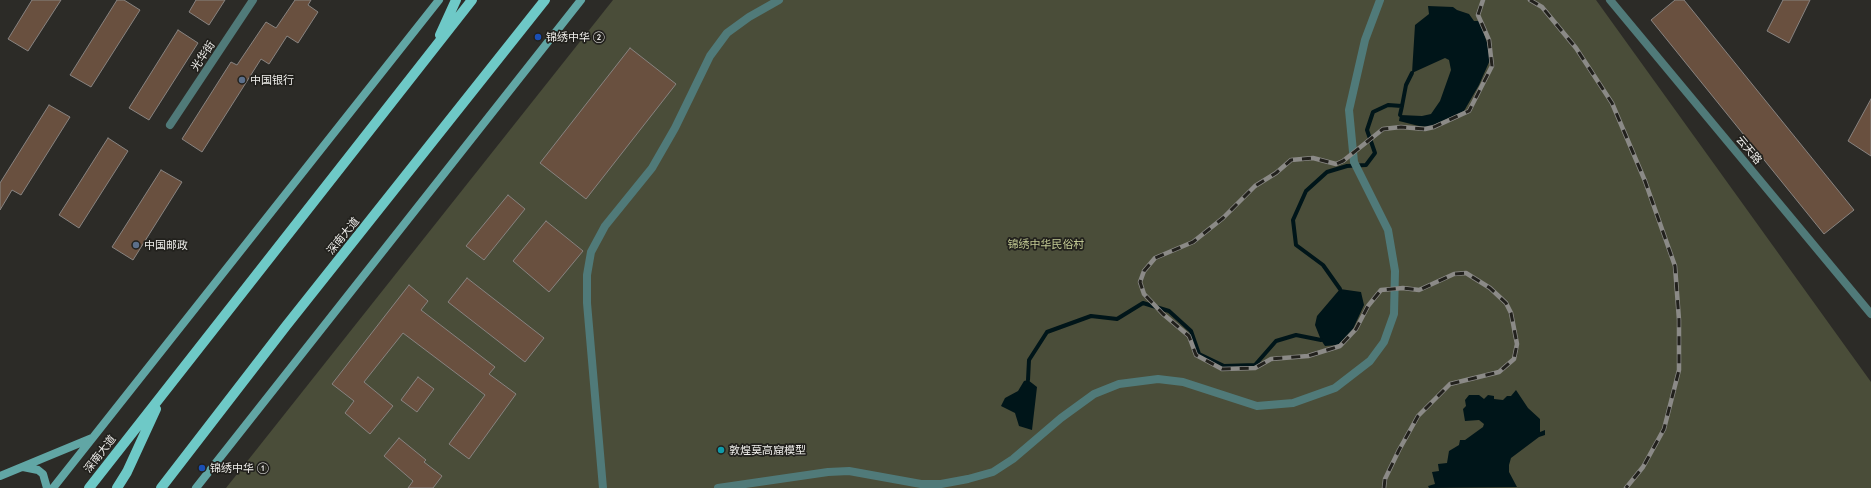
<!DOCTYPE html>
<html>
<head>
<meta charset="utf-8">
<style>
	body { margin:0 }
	canvas { display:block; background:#2c2b27 }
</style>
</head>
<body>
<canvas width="1871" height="488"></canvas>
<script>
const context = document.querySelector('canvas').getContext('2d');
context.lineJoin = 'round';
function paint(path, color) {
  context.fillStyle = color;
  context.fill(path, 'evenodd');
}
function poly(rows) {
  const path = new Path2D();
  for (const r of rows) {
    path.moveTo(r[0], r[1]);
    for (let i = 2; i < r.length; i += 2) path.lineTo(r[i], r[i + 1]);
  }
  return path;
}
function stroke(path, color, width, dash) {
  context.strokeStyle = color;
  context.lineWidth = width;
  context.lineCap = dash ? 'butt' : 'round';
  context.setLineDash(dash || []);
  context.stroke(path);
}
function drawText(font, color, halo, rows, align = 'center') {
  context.font = font + ' Lato,"Noto Sans SC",sans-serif';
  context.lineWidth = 3.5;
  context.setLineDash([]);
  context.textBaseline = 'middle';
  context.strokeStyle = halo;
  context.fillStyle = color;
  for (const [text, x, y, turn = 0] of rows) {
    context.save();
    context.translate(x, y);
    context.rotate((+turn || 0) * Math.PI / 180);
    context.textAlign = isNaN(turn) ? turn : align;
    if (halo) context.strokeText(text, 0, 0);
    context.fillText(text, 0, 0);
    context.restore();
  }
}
const green = poly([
	[613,0,1596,0,1871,382,1871,488,226,488]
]);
const water = poly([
	[1428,6,1453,7,1457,10,1469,14,1474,21,1480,21,1487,43,1490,60,1479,85,1464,111,1429,127,1419,126,1399,121,1400,115,1422,116,1431,114,1440,101,1451,70,1449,60,1445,58,1412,73,1415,25,1429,14],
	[1340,289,1361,292,1364,305,1353,329,1338,345,1325,346,1321,340,1315,325,1317,316],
	[1028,380,1037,387,1032,430,1019,426,1015,413,1001,406,1005,398,1018,391,1024,381],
	[1516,390,1528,408,1540,419,1540,432,1545,430,1545,435,1539,437,1511,458,1509,465,1509,472,1517,487,1429,488,1428,486,1435,484,1432,472,1439,471,1438,464,1447,463,1449,451,1459,445,1460,440,1465,440,1483,427,1484,424,1479,420,1465,421,1463,409,1466,406,1465,400,1469,395,1479,395,1484,399,1488,395,1494,396,1494,399,1503,400,1507,396,1511,396]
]);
const stream = poly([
	[1402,106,1406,85,1412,73],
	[1340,289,1323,265,1296,245,1293,220,1306,191,1327,172,1347,166,1366,165,1375,153,1367,130,1373,112,1388,105,1402,106,1400,115],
	[1028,380,1029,360,1047,332,1091,316,1117,319,1143,303,1169,311,1191,331,1199,354,1224,366,1255,365,1276,341,1296,335,1321,340]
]);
const building = poly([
	[32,0,61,0,28,51,8,39,32,0],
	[117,0,124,0,140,10,91,87,70,75,117,0],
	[196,0,225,0,209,25,189,12,196,0],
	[295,0,311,0,308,5,318,12,298,43,287,36,269,64,261,59,202,152,182,139,231,62,237,65,266,22,276,28,295,0],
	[1675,0,1684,0,1854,210,1824,234,1651,20,1675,0],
	[1783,0,1810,0,1789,43,1767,31,1783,0],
	[178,30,198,43,149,120,129,108,178,30],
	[630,48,676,84,586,199,540,163,630,48],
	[1871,99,1871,156,1848,141,1871,99],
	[49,105,70,117,21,195,12,190,0,210,0,183,49,105],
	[108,138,128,151,79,228,59,215,108,138],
	[161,170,182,182,133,260,112,247,161,170],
	[508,195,525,209,484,260,466,246,508,195],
	[546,221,583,251,549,292,513,261,546,221],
	[467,278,544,338,525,362,448,302,467,278],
	[409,285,428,301,421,310,495,367,489,374,516,394,469,459,449,444,485,395,403,333,364,382,393,406,370,434,345,413,354,401,332,384,409,285],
	[418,377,434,389,417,412,401,400,418,377],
	[399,438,426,460,424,462,442,476,433,488,408,488,413,481,384,456,399,438]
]);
const pedestrian = poly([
	[603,488,587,303,587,275,591,252,605,226,652,168,675,128,710,56,727,33,749,17,779,0],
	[718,488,828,472,849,471,921,484,941,484,968,479,993,472,1013,459,1061,418,1094,394,1119,384,1158,379,1183,382,1257,406,1293,403,1335,388,1370,361,1384,342,1394,314,1395,271,1388,230,1354,162,1349,110,1365,40,1380,0]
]);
const minor = poly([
	[1610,0,1871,314],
	[170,125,253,0]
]);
const secondary = poly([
	[23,467,38,470,43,474,47,488],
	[0,476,92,438],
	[53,488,439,0],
	[196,488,581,0]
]);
const primary = poly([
	[440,35,456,0],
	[89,488,472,0],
	[117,488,127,472,156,409],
	[161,488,286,326,545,0]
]);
const rail = poly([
	[1530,0,1542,7,1576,48,1612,103,1645,181,1675,266,1679,320,1679,370,1664,429,1643,467,1626,488],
	[1384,488,1385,479,1399,450,1418,416,1450,384,1499,372,1514,359,1517,344,1511,313,1506,303,1490,288,1466,273,1454,274,1419,290,1403,288,1381,290,1368,306,1356,329,1340,346,1308,356,1271,359,1255,368,1222,369,1196,355,1189,336,1163,314,1144,294,1140,282,1144,271,1155,258,1193,242,1223,218,1255,186,1276,173,1291,160,1313,158,1336,164,1343,161,1383,129,1401,127,1425,129,1434,127,1469,111,1492,66,1489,40,1478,15,1483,0]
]);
const markers = [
	[538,37,4,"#1a4fb4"],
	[242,80,4,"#5c6f8a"],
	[136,245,4,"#5c6f8a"],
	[721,450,4,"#0f9aa8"],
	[202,468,4,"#1a4fb4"]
];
const poiNames = [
	["锦绣中华 ②",546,37],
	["中国银行",250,80],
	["中国邮政",144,245],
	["敦煌莫高窟模型",729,450],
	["锦绣中华 ①",210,468]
];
const streetNames = [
	["光华街",203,56,-56],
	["云天路",1749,150,50],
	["深南大道",343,236,-51],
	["深南大道",100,454,-52]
];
const parkNames = [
	["锦绣中华民俗村",1046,244]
];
paint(green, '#4a4d39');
paint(water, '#001519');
stroke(stream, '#001519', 4);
paint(building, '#69503f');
stroke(building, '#888380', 1);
stroke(pedestrian, '#507a79', 8);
stroke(minor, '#507a79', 8);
stroke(secondary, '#61a6a5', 8);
stroke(primary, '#6ec9c7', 10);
stroke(rail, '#8b8a87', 4.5);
stroke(rail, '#22211d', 3, [9]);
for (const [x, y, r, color] of markers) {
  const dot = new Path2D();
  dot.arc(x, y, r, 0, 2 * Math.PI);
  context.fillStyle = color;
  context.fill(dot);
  stroke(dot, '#22211d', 1.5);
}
drawText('11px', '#eeedea', '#22211d', poiNames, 'left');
drawText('11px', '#eeedea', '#22211d', streetNames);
drawText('11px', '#c1c892', '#22211d', parkNames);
</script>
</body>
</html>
